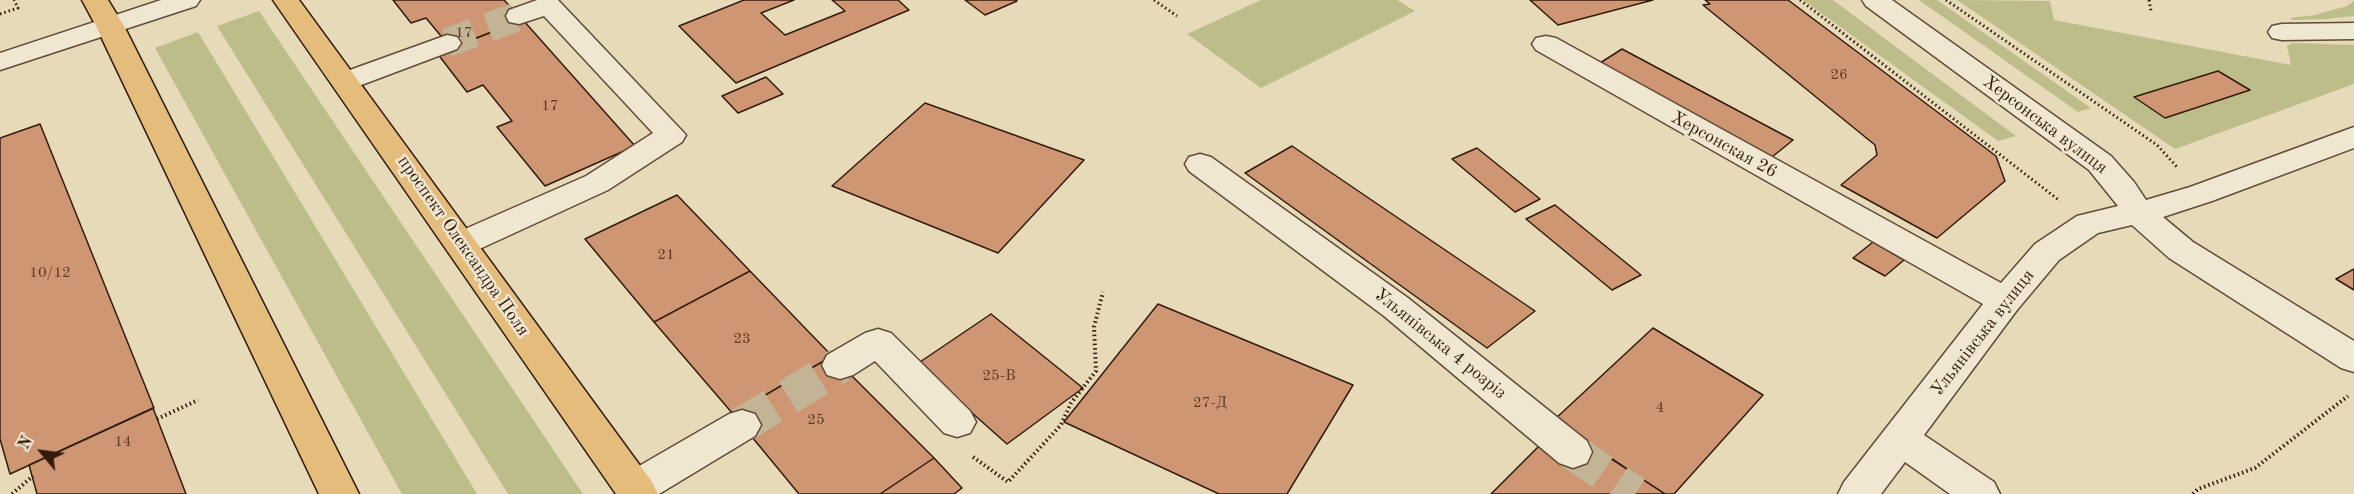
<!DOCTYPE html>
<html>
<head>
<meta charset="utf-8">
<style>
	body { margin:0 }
	#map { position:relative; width:2354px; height:494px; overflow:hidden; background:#e7dab9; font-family:"Old Standard TT",serif }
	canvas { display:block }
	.north { position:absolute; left:12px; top:422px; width:60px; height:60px; -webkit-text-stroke:4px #efe7d2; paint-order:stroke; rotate:299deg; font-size:16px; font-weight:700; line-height:24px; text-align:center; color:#331b0b }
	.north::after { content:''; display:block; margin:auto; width:21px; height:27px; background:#331b0b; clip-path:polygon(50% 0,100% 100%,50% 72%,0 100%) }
</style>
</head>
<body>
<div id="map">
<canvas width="2354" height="494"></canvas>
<div class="north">N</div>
</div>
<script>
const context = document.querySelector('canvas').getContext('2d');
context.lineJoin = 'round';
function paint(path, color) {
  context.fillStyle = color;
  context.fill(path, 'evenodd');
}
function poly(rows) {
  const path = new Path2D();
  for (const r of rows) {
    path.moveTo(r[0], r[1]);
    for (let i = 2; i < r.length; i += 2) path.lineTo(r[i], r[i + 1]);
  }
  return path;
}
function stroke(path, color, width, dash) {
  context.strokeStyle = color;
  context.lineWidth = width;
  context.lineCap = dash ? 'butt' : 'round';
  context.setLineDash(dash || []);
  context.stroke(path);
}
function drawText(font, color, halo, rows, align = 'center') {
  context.font = font + ' "Old Standard TT",serif';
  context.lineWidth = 5;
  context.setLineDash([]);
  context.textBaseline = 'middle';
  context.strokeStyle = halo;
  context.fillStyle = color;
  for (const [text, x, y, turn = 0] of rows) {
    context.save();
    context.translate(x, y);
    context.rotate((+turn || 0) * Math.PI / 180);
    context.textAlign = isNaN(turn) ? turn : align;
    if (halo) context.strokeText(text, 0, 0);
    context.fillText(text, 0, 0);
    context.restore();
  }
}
const green = poly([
	[1261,0,1397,0,1415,11,1261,88,1187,34],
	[1803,0,1833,0,2016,136,1998,141],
	[1919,0,1937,0,2091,108,2078,112],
	[1957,0,2050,1,2054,20,2291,65,2287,46,2292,43,2354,45,2354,84,2175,149],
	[2354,1,2354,16,2326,19,2293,20,2290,18,2315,15,2347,6],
	[259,11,583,494,508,494,217,26],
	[198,32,477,494,402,494,155,48]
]);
const building = poly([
	[393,0,504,0,523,20,451,48,426,18,411,23,393,0],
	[744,0,794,0,761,13,785,35,845,11,832,0,898,0,909,10,736,83,679,26,744,0],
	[965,0,1016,0,1017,1,985,15,965,0],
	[1530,0,1653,0,1558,25,1530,0],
	[1705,0,1788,0,1996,156,2005,181,1937,238,1841,185,1877,155,1875,145,1703,5,1710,4,1705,0],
	[523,20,635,146,545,186,497,127,512,121,483,85,467,92,437,53,523,20],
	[1622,49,1793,140,1772,157,1600,63,1622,49],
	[2218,71,2250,90,2165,118,2134,97,2218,71],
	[766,77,783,94,738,113,722,96,766,77],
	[925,103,1084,160,998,253,832,186,925,103],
	[40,124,154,408,10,474,0,439,0,138,40,124],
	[1292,146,1535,311,1487,348,1245,173,1292,146],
	[1477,148,1540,199,1515,212,1452,159,1477,148],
	[677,195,750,271,654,322,585,239,677,195],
	[1555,205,1641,275,1612,290,1526,219,1555,205],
	[1873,242,1904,260,1885,276,1853,258,1873,242],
	[2354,269,2354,290,2336,279,2354,269],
	[750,271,832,356,733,414,654,322,750,271],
	[1158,304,1353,385,1287,494,1219,494,1064,422,1158,304],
	[991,314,1083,388,1007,444,917,364,991,314],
	[1653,328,1763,395,1674,494,1665,494,1554,420,1653,328],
	[832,356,934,458,880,494,799,494,733,414,832,356],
	[153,408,186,494,37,494,29,465,153,408],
	[1584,441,1665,494,1491,494,1543,442,1584,441],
	[934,458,962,488,954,494,880,494,934,458]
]);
const minorTunnelFar1 = poly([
	[447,43,519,16]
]);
const minorTunnel = poly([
	[742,425,840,365],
	[1573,452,1635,494]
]);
const pathFar1 = poly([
	[1154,0,1177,16],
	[1800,0,2060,201],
	[1946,0,2157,145,2177,167],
	[2149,0,2151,11],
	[0,14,18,8,14,0]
]);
const path = poly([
	[157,419,198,400],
	[973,457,1008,482,1061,425,1071,403,1096,371,1094,327,1103,292],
	[12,494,33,476],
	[2193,494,2198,489,2255,468,2348,396]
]);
const minor = poly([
	[161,0,200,0,196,6,0,70,0,53,161,0],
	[537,0,558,0,686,135,682,142,608,190,473,252,461,255,449,252,445,244,449,236,586,176,653,133,544,16,519,24,509,22,506,16,509,10,537,0],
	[1862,0,1892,0,2111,156,2134,182,2146,200,2190,187,2354,127,2354,148,2212,201,2163,217,2193,242,2354,341,2354,372,2341,368,2169,258,2132,225,2098,233,2059,260,2017,310,1924,435,1994,482,2000,494,1950,494,1905,462,1881,494,1838,494,1844,482,1983,304,1536,50,1532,44,1536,38,1546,36,1556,38,2001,283,2035,244,2077,216,2118,206,2089,170,1866,6,1862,0],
	[2354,23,2354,39,2282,40,2272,38,2268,32,2272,26,2282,24,2354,23],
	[447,35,457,37,461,43,457,49,356,87,346,90,336,87,332,81,336,75,447,35],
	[1200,154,1211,157,1408,298,1587,441,1592,452,1587,463,1573,468,1559,463,1384,316,1189,171,1185,164,1189,157,1200,154],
	[878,329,891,333,970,411,976,422,970,433,957,437,944,433,875,361,853,375,840,379,827,375,822,365,827,355,865,333,878,329],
	[742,410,755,414,761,425,755,436,659,494,617,494,614,489,620,477,729,414,742,410]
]);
const major = poly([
	[82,0,108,0,124,26,359,494,319,494,96,26,82,0],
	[273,0,299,0,652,482,658,494,616,494,273,0]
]);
const numberNames = [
	["17",464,33],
	["26",1839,75],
	["17",550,106],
	["21",666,255],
	["10/12",50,273],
	["23",742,339],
	["25-В",999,376],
	["27-Д",1210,403],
	["4",1660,408],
	["25",816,420],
	["14",123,442]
];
const streetNames = [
	["Херсонська вулиця",2045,125,37],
	["Херсонская 26",1724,145,29],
	["проспект Олександра Поля",463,246,55],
	["Ульянівська вулиця",1983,333,-52],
	["Ульянівська 4 розріз",1440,344,39]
];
paint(green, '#bdbd8a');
paint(building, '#cf9674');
stroke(building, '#331b0b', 1.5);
stroke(minorTunnelFar1, '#c3b496', 29, [29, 15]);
stroke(minorTunnel, '#c3b496', 36, [36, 18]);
stroke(minor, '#604b36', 3);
stroke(major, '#331b0b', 3);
stroke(pathFar1, '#331b0b', 3, [1.5, 3]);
stroke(path, '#331b0b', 4, [1.5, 3]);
paint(minor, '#efe7d2');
paint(major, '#e4bd7c');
drawText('15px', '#5a3a25', null, numberNames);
drawText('18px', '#331b0b', '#efe7d2', streetNames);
</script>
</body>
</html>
